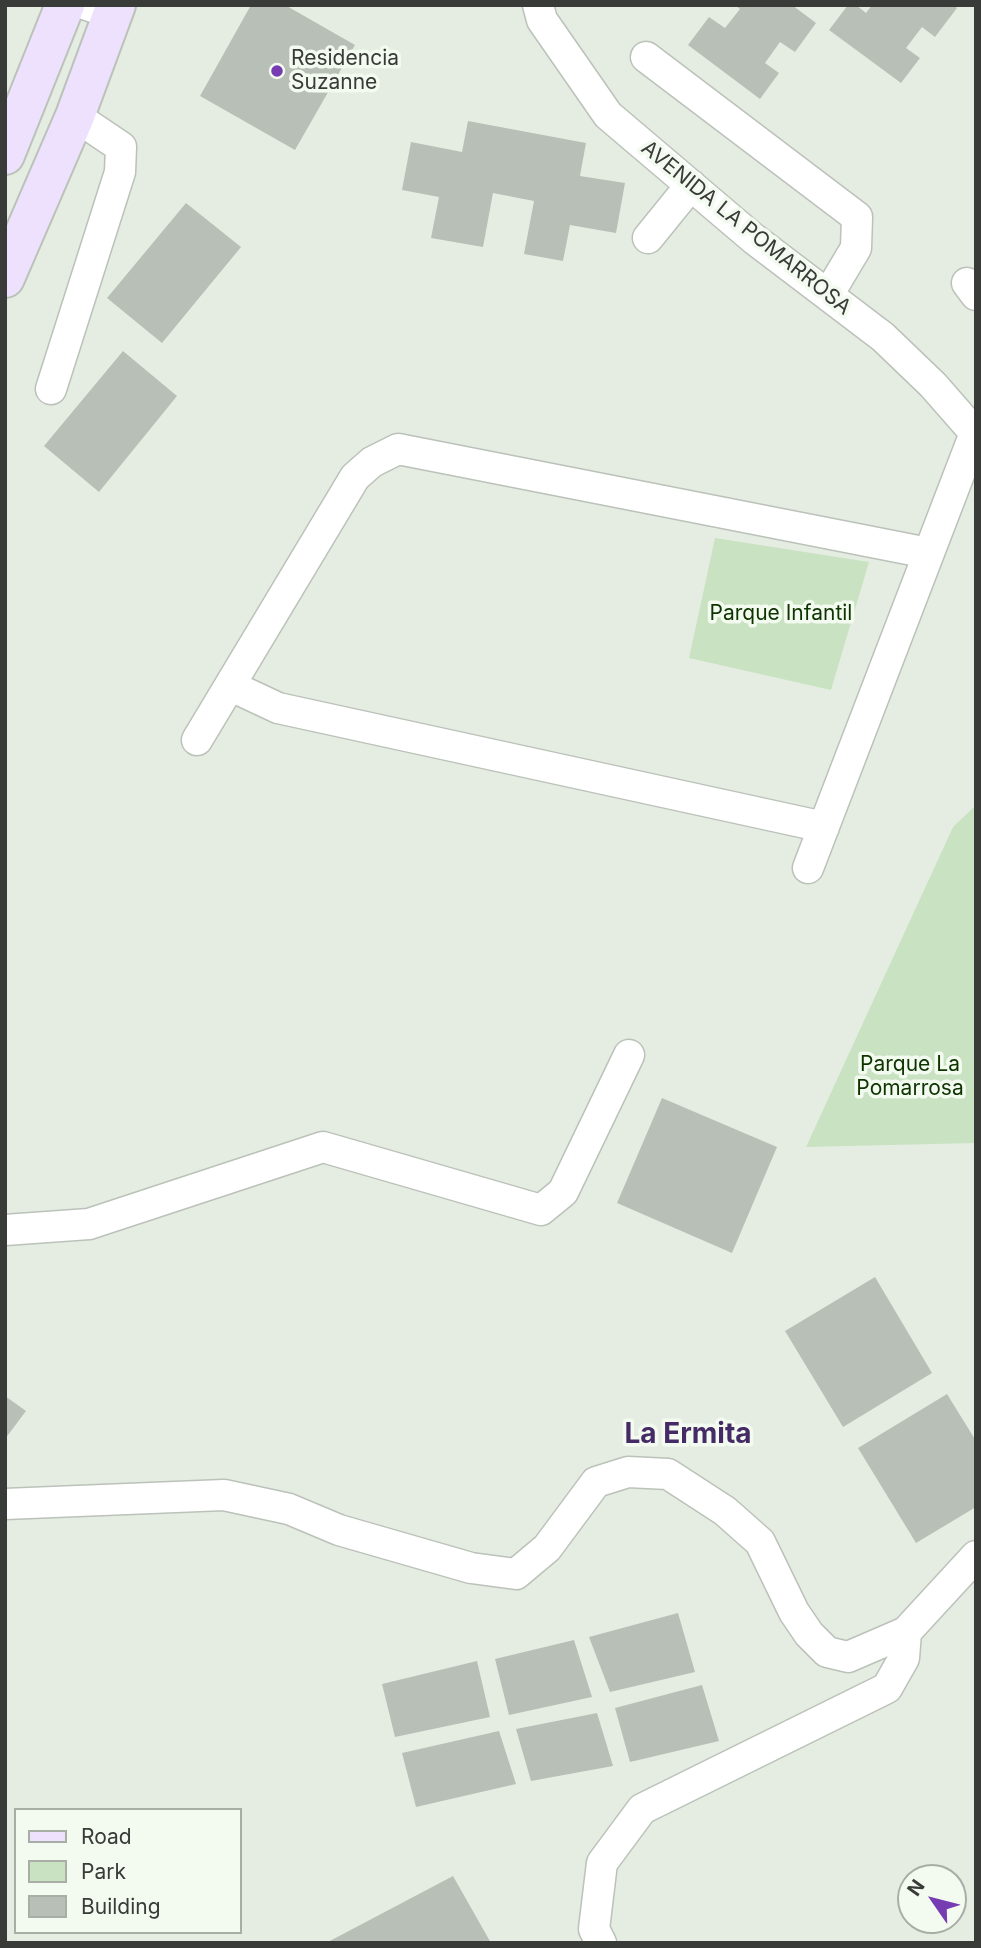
<!DOCTYPE html>
<html>
<head>
<meta charset="utf-8">
<style>
	body { margin:0 }
	#map { position:relative; width:981px; height:1948px; overflow:hidden; background:#e5ede3; font-family:Inter,sans-serif }
	canvas { display:block }
	.frame { position:absolute; inset:0; border:7px solid #383b37; pointer-events:none }
	.legend { position:absolute; left:14px; top:1808px; width:228px; height:126px; box-sizing:border-box; background:#f3faf0; border:2px solid #a8aea6; margin:0; padding:9px 12px; list-style:none; font-size:21px; color:#383b37 }
	.legend li { display:flex; align-items:center; gap:14px; height:35px }
	.legend b { width:35px; border:2px solid #a8aea6 }
	.north { position:absolute; left:897px; top:1864px; width:70px; height:70px; box-sizing:border-box; background:#f3faf0; border:2px solid #a8aea6; border-radius:50%; rotate:305deg; font-size:19px; font-weight:700; line-height:28px; text-align:center; color:#383b37 }
	.north::after { content:''; display:block; margin:auto; width:24px; height:32px; background:#763db3; clip-path:polygon(50% 0,100% 100%,50% 72%,0 100%) }
</style>
</head>
<body>
<div id="map">
<canvas width="981" height="1948"></canvas>
<div class="frame"></div>
<ul class="legend">
<li><b style="height:9px;background:#ede1fe"></b>Road</li>
<li><b style="height:19px;background:#c9e2c1"></b>Park</li>
<li><b style="height:19px;background:#b8bfb6"></b>Building</li>
</ul>
<div class="north">N</div>
</div>
<script>
const context = document.querySelector('canvas').getContext('2d');
context.lineJoin = 'round';
function paint(path, color) {
  context.fillStyle = color;
  context.fill(path, 'evenodd');
}
function poly(rows) {
  const path = new Path2D();
  for (const r of rows) {
    path.moveTo(r[0], r[1]);
    for (let i = 2; i < r.length; i += 2) path.lineTo(r[i], r[i + 1]);
  }
  return path;
}
function stroke(path, color, width, dash) {
  context.strokeStyle = color;
  context.lineWidth = width;
  context.lineCap = dash ? 'butt' : 'round';
  context.setLineDash(dash || []);
  context.stroke(path);
}
function drawText(font, color, halo, rows, align = 'center') {
  context.font = font + ' Inter,sans-serif';
  context.lineWidth = 7;
  context.setLineDash([]);
  context.textBaseline = 'middle';
  context.strokeStyle = halo;
  context.fillStyle = color;
  for (const [text, x, y, turn = 0] of rows) {
    context.save();
    context.translate(x, y);
    context.rotate((+turn || 0) * Math.PI / 180);
    context.textAlign = isNaN(turn) ? turn : align;
    if (halo) context.strokeText(text, 0, 0);
    context.fillText(text, 0, 0);
    context.restore();
  }
}
const green = poly([
	[715,538,869,562,831,690,689,658],
	[976,805,976,1143,806,1147,953,827]
]);
const building = poly([
	[251,5,285,5,355,45,295,150,200,96],
	[735,5,792,5,816,23,795,52,780,42,765,63,779,73,760,99,688,45,709,17,725,28,740,9],
	[848,5,856,5,866,13,872,5,953,5,957,8,935,37,922,27,906,48,920,58,901,83,829,30],
	[468,121,586,143,580,176,625,183,616,233,570,225,563,261,524,254,534,201,493,193,483,247,431,238,439,197,402,190,411,142,462,152],
	[186,203,241,247,162,343,107,298],
	[123,351,177,396,99,492,44,446],
	[662,1098,777,1147,732,1253,617,1203],
	[875,1277,932,1373,843,1427,785,1331],
	[947,1394,976,1441,976,1507,916,1543,858,1448],
	[5,1396,26,1411,5,1439],
	[678,1613,695,1672,610,1692,589,1637],
	[574,1640,592,1697,509,1715,495,1659],
	[477,1661,490,1717,395,1737,382,1684],
	[702,1685,719,1741,630,1762,615,1708],
	[597,1713,613,1766,531,1781,516,1729],
	[499,1731,516,1784,416,1807,402,1753],
	[453,1876,491,1943,326,1943]
]);
const street = poly([
	[87,5,114,14],
	[538,5,542,20,608,115,754,239,883,337,933,385,976,434],
	[646,57,857,217,856,248,828,295],
	[648,238,691,185],
	[967,283,976,295],
	[51,389,120,172,121,147,75,116],
	[231,686,278,708,824,827],
	[197,740,355,477,372,462,398,449,928,553],
	[808,868,975,433],
	[5,1230,89,1224,323,1147,541,1210,563,1192,629,1055],
	[5,1504,224,1495,289,1509,339,1530,471,1568,516,1574,547,1548,596,1482,628,1472,668,1474,725,1511,760,1542,794,1612,809,1634,827,1652,848,1657,906,1632,976,1556],
	[601,1943,594,1929,602,1863,642,1809,887,1688,904,1658,906,1632]
]);
const secondary = poly([
	[5,155,65,5],
	[5,278,75,116,116,5]
]);
const markers = [
	[277,71,7,"#763db3"]
];
const poiNames = [
	["Residencia",291,59],
	["Suzanne",291,83]
];
const streetNames = [
	["AVENIDA LA POMARROSA",746,228,39]
];
const parkNames = [
	["Parque Infantil",781,614],
	["Parque La",910,1065],
	["Pomarrosa",910,1089]
];
const districtNames = [
	["La Ermita",688,1435]
];
paint(green, '#c9e2c1');
paint(building, '#b8bfb6');
stroke(street, '#bbc2b9', 33);
stroke(secondary, '#bbc2b9', 42);
stroke(street, '#fff', 30);
stroke(secondary, '#ede1fe', 38);
for (const [x, y, r, color] of markers) {
  const dot = new Path2D();
  dot.arc(x, y, r, 0, 2 * Math.PI);
  context.fillStyle = color;
  context.fill(dot);
  stroke(dot, '#f3faf0', 2.5);
}
drawText('21px', '#383b37', '#f3faf0', poiNames, 'left');
drawText('21px', '#383b37', '#f3faf0', streetNames);
drawText('21px', '#0e3500', '#f3faf0', parkNames);
drawText('bold 28px', '#452b65', '#f3faf0', districtNames);
</script>
</body>
</html>
